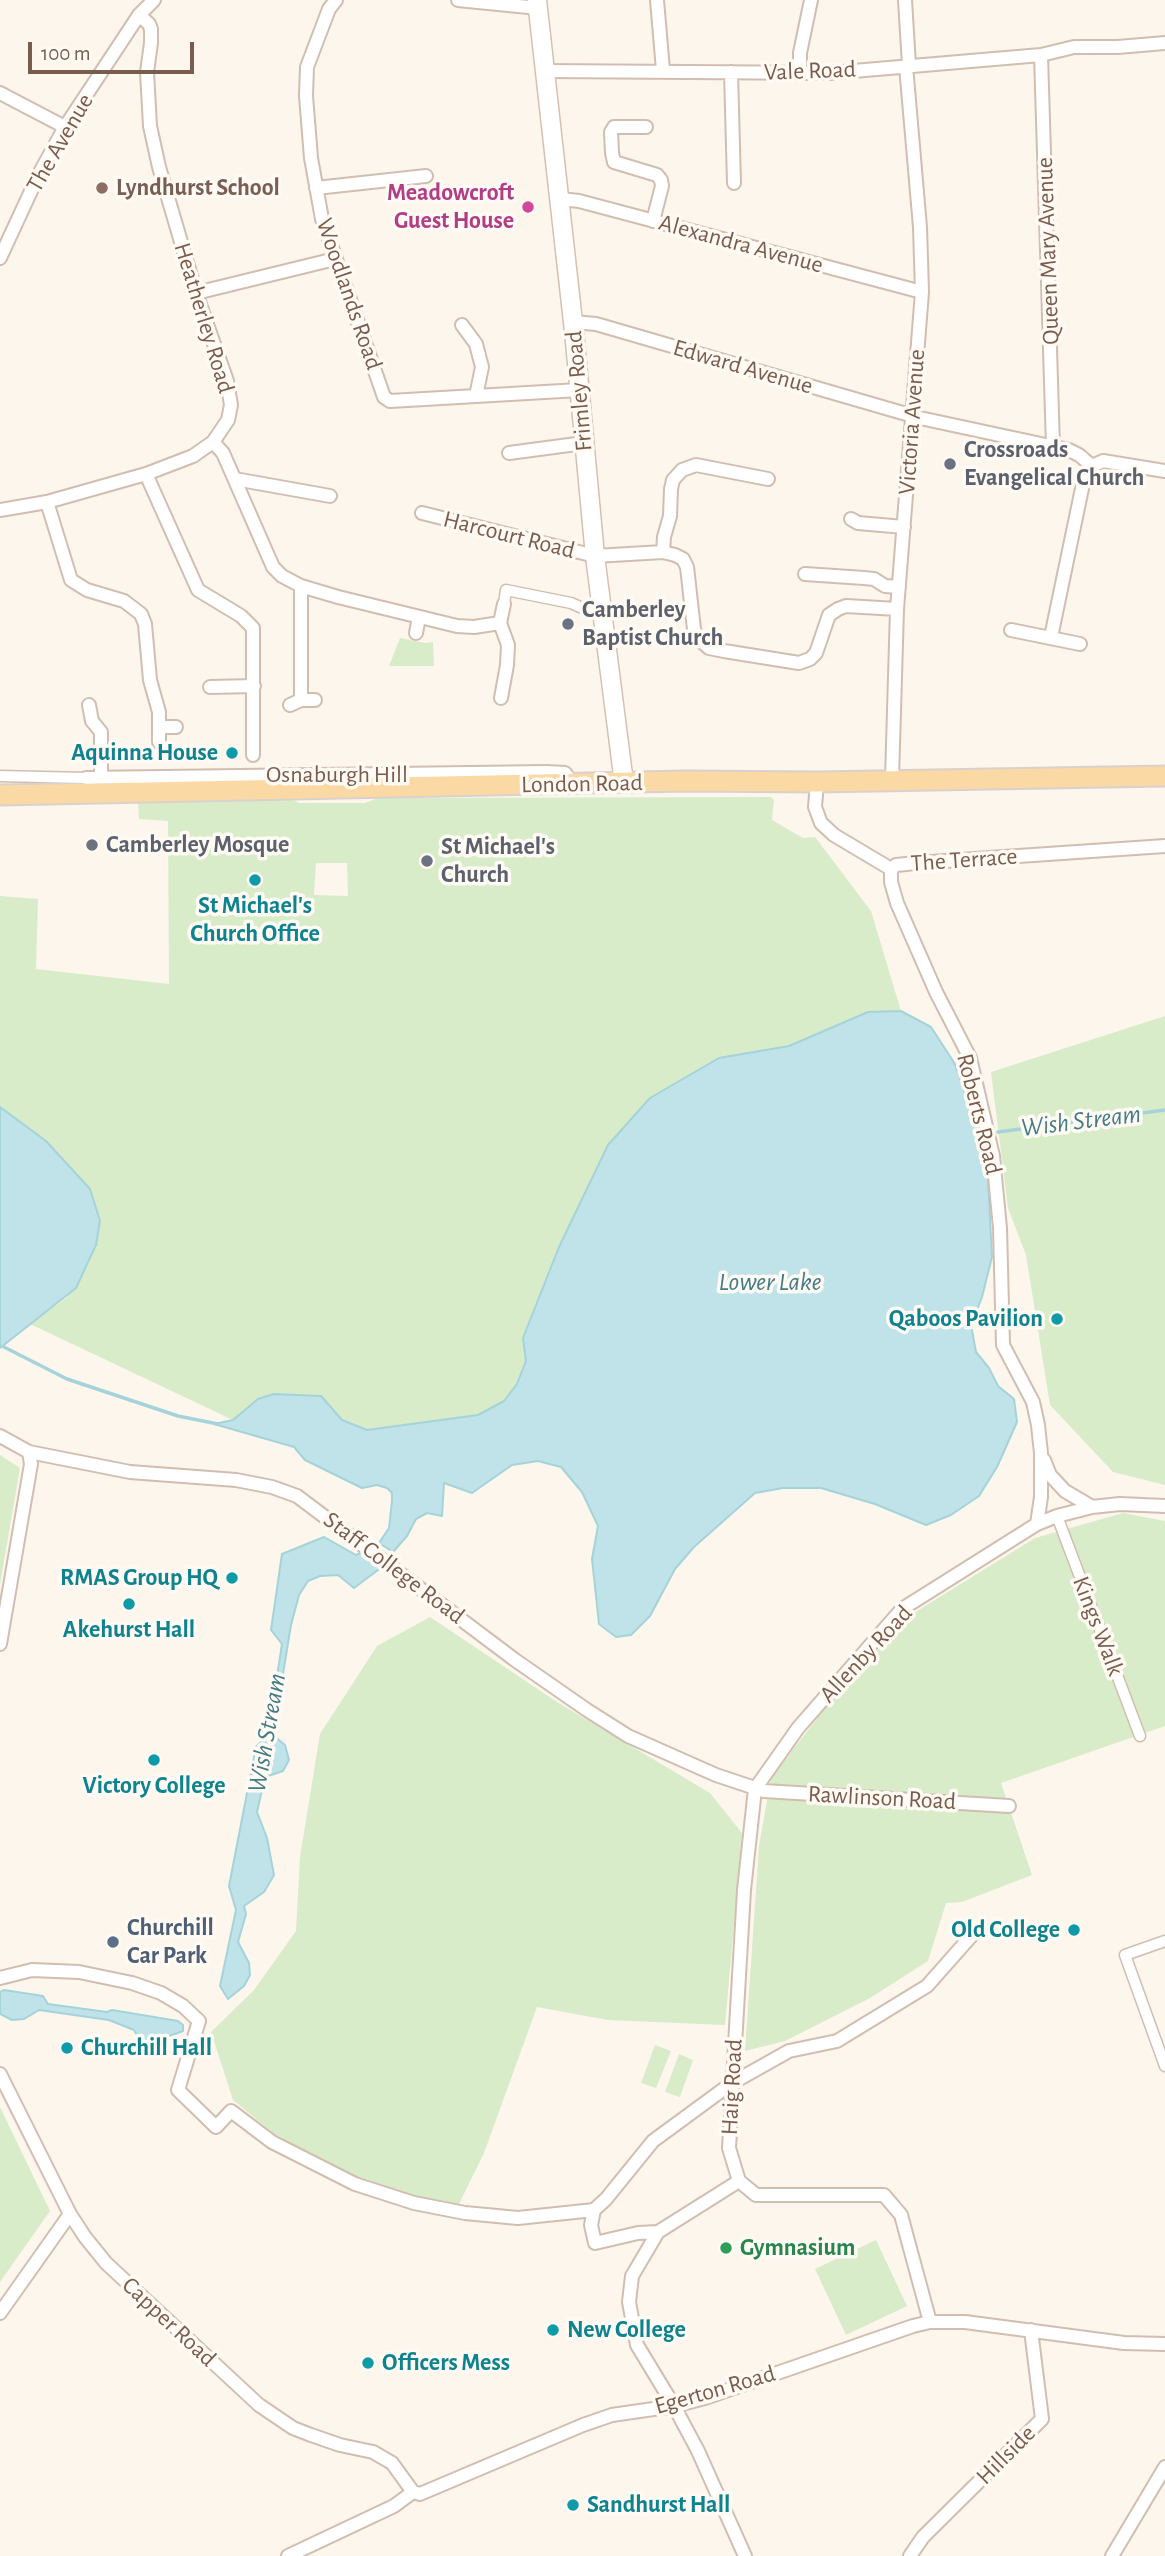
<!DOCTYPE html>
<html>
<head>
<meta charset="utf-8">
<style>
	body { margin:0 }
	#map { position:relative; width:1165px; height:2556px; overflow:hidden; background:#fdf6ec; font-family:"Alegreya Sans",sans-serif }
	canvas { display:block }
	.scale { position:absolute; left:28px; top:42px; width:166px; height:32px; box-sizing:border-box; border:4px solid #7a5c4d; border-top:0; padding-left:9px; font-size:21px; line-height:24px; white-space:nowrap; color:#7a5c4d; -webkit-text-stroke:5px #fffaf3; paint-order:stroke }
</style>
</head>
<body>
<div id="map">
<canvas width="1165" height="2556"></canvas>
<div class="scale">100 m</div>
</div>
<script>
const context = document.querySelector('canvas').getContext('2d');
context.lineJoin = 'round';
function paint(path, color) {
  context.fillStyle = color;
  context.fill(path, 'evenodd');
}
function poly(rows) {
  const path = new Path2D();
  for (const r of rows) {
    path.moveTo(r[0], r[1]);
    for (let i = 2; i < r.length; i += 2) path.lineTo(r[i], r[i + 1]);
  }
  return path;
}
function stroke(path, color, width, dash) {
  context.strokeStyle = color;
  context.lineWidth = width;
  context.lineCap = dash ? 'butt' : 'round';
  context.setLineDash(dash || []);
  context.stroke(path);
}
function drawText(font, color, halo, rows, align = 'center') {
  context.font = font + ' "Alegreya Sans",sans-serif';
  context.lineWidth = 7;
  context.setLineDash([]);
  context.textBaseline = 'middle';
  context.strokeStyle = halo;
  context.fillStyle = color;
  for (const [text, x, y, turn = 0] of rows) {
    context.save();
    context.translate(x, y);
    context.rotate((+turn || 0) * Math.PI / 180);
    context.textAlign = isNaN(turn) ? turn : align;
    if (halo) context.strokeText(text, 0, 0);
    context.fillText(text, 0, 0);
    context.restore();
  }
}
const green = poly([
	[400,638,425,643,433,642,434,666,389,666],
	[771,797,774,800,772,820,803,838,815,837,871,911,901,1011,868,1012,789,1046,719,1058,531,1321,523,1338,526,1361,517,1384,505,1401,478,1415,367,1430,342,1420,321,1397,258,1399,233,1420,30,1324,66,1298,86,1269,96,1245,100,1221,67,1166,46,1141,0,1107,0,896,38,899,36,969,169,984,168,821,139,819,138,799,290,798,299,803,365,803,378,798],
	[316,863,347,863,348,896,314,895],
	[1165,1016,1165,1485,1113,1472,1050,1405,1026,1255,1008,1208,991,1072],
	[0,1455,20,1468,0,1585],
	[1123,1513,1165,1521,1165,1726,1001,1783,1032,1875,962,1902,946,1903,928,1961,870,1998,785,2041,745,2051,759,1846,771,1778,846,1681,917,1611,1035,1538],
	[430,1617,557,1702,710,1793,742,1833,725,2025,608,2020,537,2007,484,2153,459,2204,416,2196,359,2177,334,2167,273,2133,233,2100,211,2032,254,1990,296,1931,300,1857,320,1734,377,1646],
	[655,2045,671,2051,656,2088,641,2083],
	[679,2054,693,2060,680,2097,665,2092],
	[0,2107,50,2211,0,2282],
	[876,2240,907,2306,846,2335,815,2269]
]);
const water = poly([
	[901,1011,931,1027,955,1064,987,1159,992,1257,982,1297,971,1325,976,1352,989,1368,998,1386,1014,1399,1017,1422,997,1467,979,1496,951,1515,926,1525,875,1504,821,1488,783,1488,755,1493,694,1547,675,1569,650,1616,631,1635,616,1637,599,1624,592,1559,598,1526,582,1492,561,1467,538,1461,512,1465,472,1493,444,1483,442,1516,427,1513,416,1519,407,1536,393,1552,379,1543,389,1528,392,1501,392,1493,387,1488,377,1485,362,1488,305,1460,294,1447,214,1424,233,1420,258,1399,274,1394,321,1396,342,1420,367,1430,478,1415,504,1401,517,1384,526,1361,523,1338,559,1247,608,1145,650,1098,719,1058,789,1046,868,1012,901,1011],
	[0,1107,46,1141,90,1189,100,1221,96,1245,76,1288,0,1348,0,1107],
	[324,1537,356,1555,363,1552,382,1567,354,1588,338,1575,320,1576,308,1581,299,1595,291,1625,273,1735,285,1745,289,1760,283,1771,265,1777,257,1812,267,1838,274,1875,264,1892,244,1906,246,1914,238,1942,249,1963,250,1975,244,1986,228,1999,220,1986,236,1910,229,1886,256,1747,268,1735,282,1644,271,1630,282,1554,324,1537],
	[4,1990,43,1996,48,2004,107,2012,112,2010,178,2021,183,2025,183,2031,143,2046,134,2030,109,2020,39,2010,24,2019,12,2020,0,2014,0,1992,4,1990]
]);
const stream = poly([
	[998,1132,1165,1110],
	[4,1347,67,1379,178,1416,218,1424]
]);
const pedestrian = poly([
	[504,604,506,590,571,603,589,611,602,611],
	[0,776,86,778],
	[1057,1516,1140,1736],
	[1165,1941,1125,1955,1165,2066]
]);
const minor = poly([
	[336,0,329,9,307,67,306,96,311,158,322,219,384,397,390,401,579,390],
	[458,0,538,8],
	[657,0,663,70],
	[905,0,909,65],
	[1041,55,1053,446],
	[544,71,830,73,1041,55,1074,47,1118,47,1165,43],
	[731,72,734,183],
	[800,74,800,53,811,0],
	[0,93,65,127],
	[646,127,614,127,611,132,612,153,614,162,657,175,661,180,662,186,653,221],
	[316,188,426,176],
	[560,199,579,201,922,292],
	[0,258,38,176,65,127,139,15,154,0],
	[196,293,335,259],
	[573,322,596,324,920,418,1069,450,1079,455,1092,466],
	[462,325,476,344,482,367,476,396],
	[213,442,223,453,273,567,282,576,301,586,338,597,457,626,474,627,500,623],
	[509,453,584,443],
	[146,474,198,590,241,616,253,628,253,755],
	[235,479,330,496],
	[47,502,71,580,87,590,124,601,141,614,145,624,150,680,159,712,159,742],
	[0,510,47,502,146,474,193,456,213,442,228,420,231,405,227,381,196,293,159,167,150,126,147,72,151,43,151,29,149,24,139,15],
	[422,513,595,556,663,552,675,555,683,559,687,567,694,629,697,638,709,648,724,651,799,663,810,659,816,653,829,615,838,609,846,606,897,609],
	[851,519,858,523,904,527],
	[663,552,664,537,670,516,671,489,673,480,682,470,696,465,768,479],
	[805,574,864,578,874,579,885,586,899,587],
	[1011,630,1080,644],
	[416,633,419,617],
	[1051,637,1085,474,1092,466,1103,461,1165,471],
	[210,687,254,686],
	[501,698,507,665,508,645,500,623,504,604],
	[301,700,301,586],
	[89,705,92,721,101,732,101,778],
	[290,705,301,700,315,700],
	[159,727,176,727],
	[86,778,547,772,565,773,573,784],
	[892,779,897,609,922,292,920,227,906,66],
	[817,782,815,807,821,823,834,835,891,869],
	[891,869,891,882,897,903,936,992,970,1058,993,1156,1000,1228,1003,1345,1033,1402,1038,1425,1041,1453,1041,1497,1037,1524],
	[891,869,896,865,916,863,1165,846],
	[0,1436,29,1452,130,1472,236,1480,272,1487,297,1496,515,1660,587,1710,628,1736,716,1775,764,1791,1009,1806],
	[1044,1460,1050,1475,1065,1491,1092,1507],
	[0,1644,31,1464,29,1452],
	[755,1789,744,1890,729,2148,739,2181,756,2195,884,2195,901,2215,930,2322],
	[755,1789,798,1728,902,1609,1037,1524,1057,1516,1092,1507,1120,1504,1165,1506],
	[0,1978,32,1970,79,1972,132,1983,161,1993,183,2006,199,2021,178,2090,216,2127,231,2111,272,2142,355,2184,414,2203,465,2213,518,2218,594,2210],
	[0,2074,70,2214,85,2237,106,2263,259,2405,293,2428,311,2435,340,2445,373,2452,392,2463,413,2492],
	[739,2181,658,2232,632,2276,629,2302,637,2345,674,2406,698,2451,745,2556],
	[658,2232,638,2233,595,2243,591,2225,594,2210,606,2199,653,2141,732,2083,789,2051,837,2041,927,1986,973,1934],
	[0,2313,70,2214],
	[288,2556,394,2506,413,2492,420,2494,583,2425,612,2415,674,2406,705,2398,913,2326,930,2322,965,2322,1124,2343,1165,2344],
	[910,2556,923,2537,1042,2419,1031,2330],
	[1112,2556,1165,2467]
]);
const secondary = poly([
	[537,0,574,331,595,556,624,783]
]);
const primary = poly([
	[0,795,686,781,817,782,1165,776]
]);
const markers = [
	[102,188,7,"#8d6e63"],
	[528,207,7,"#d1479c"],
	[950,464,7,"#6b7280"],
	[568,624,7,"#6b7280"],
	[232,753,7,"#0f9aa8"],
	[92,845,7,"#6b7280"],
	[427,861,7,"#6b7280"],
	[255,880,7,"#0f9aa8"],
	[1057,1319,7,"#0f9aa8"],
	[232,1578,7,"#0f9aa8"],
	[129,1604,7,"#0f9aa8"],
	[154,1760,7,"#0f9aa8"],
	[1074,1930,7,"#0f9aa8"],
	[113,1942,7,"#5c6f8a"],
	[67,2048,7,"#0f9aa8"],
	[726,2248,7,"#2e9e5b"],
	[553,2330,7,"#0f9aa8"],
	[368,2363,7,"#0f9aa8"],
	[573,2505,7,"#0f9aa8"]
];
const streetNames = [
	["Vale Road",810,71,-2],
	["The Avenue",60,143,-60],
	["Alexandra Avenue",741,244,15],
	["Queen Mary Avenue",1048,251,-92],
	["Woodlands Road",349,294,71],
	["Heatherley Road",204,318,73],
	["Edward Avenue",743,367,16],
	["Frimley Road",579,391,-95],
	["Victoria Avenue",912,422,-86],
	["Harcourt Road",509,535,14],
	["Osnaburgh Hill",337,775],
	["London Road",582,784,-1],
	["The Terrace",964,860,-4],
	["Roberts Road",979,1114,76],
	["Staff College Road",394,1568,37],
	["Kings Walk",1098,1626,69],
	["Allenby Road",866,1654,-47],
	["Rawlinson Road",882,1798,3],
	["Haig Road",732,2087,-87],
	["Capper Road",169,2322,43],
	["Egerton Road",715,2390,-16],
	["Hillside",1006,2455,-45]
];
const educationNames = [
	["Lyndhurst School",116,188]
];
const hotelNames = [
	["Meadowcroft",514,193],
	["Guest House",514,221]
];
const worshipNames = [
	["Crossroads",964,450],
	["Evangelical Church",964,478],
	["Camberley",582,610],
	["Baptist Church",582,638],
	["Camberley Mosque",106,845],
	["St Michael's",441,847],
	["Church",441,875]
];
const cultureNames = [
	["Aquinna House",218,753],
	["St Michael's",255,906,"center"],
	["Church Office",255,934,"center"],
	["Qaboos Pavilion",1043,1319],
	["RMAS Group HQ",218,1578],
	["Akehurst Hall",129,1630,"center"],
	["Victory College",154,1786,"center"],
	["Old College",1060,1930],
	["Churchill Hall",81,2048,"left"],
	["New College",567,2330,"left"],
	["Officers Mess",382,2363,"left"],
	["Sandhurst Hall",587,2505,"left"]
];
const serviceNames = [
	["Churchill",127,1928],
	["Car Park",127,1956]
];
const leisureNames = [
	["Gymnasium",740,2248]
];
const waterNames = [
	["Wish Stream",1081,1121,-7],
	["Lower Lake",770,1282],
	["Wish Stream",267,1733,-80]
];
paint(green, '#d8ecc9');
paint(water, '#bfe3e8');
stroke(water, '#a5d3da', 2);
stroke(stream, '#a5d3da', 3.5);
stroke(pedestrian, '#d1beb0', 13);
stroke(minor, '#d1beb0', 16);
stroke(secondary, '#d6c0b0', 21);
stroke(primary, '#dad1cd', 23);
stroke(pedestrian, '#fff', 10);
stroke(minor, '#fff', 12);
stroke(secondary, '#fff', 18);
stroke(primary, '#fbd9a5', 19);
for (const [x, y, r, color] of markers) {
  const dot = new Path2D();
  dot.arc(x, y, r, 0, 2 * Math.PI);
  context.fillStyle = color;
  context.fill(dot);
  stroke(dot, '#fffaf3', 2.5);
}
drawText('24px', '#7a5c4d', '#fffaf3', streetNames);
drawText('bold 24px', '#785e54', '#fffaf3', educationNames, 'left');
drawText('bold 24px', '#b23c85', '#fffaf3', hotelNames, 'right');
drawText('bold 24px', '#5b616d', '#fffaf3', worshipNames, 'left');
drawText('bold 24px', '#0d838f', '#fffaf3', cultureNames, 'right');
drawText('bold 24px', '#4e5e75', '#fffaf3', serviceNames, 'left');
drawText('bold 24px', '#27864d', '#fffaf3', leisureNames, 'left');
drawText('italic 26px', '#437c86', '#fffaf3', waterNames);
</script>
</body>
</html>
